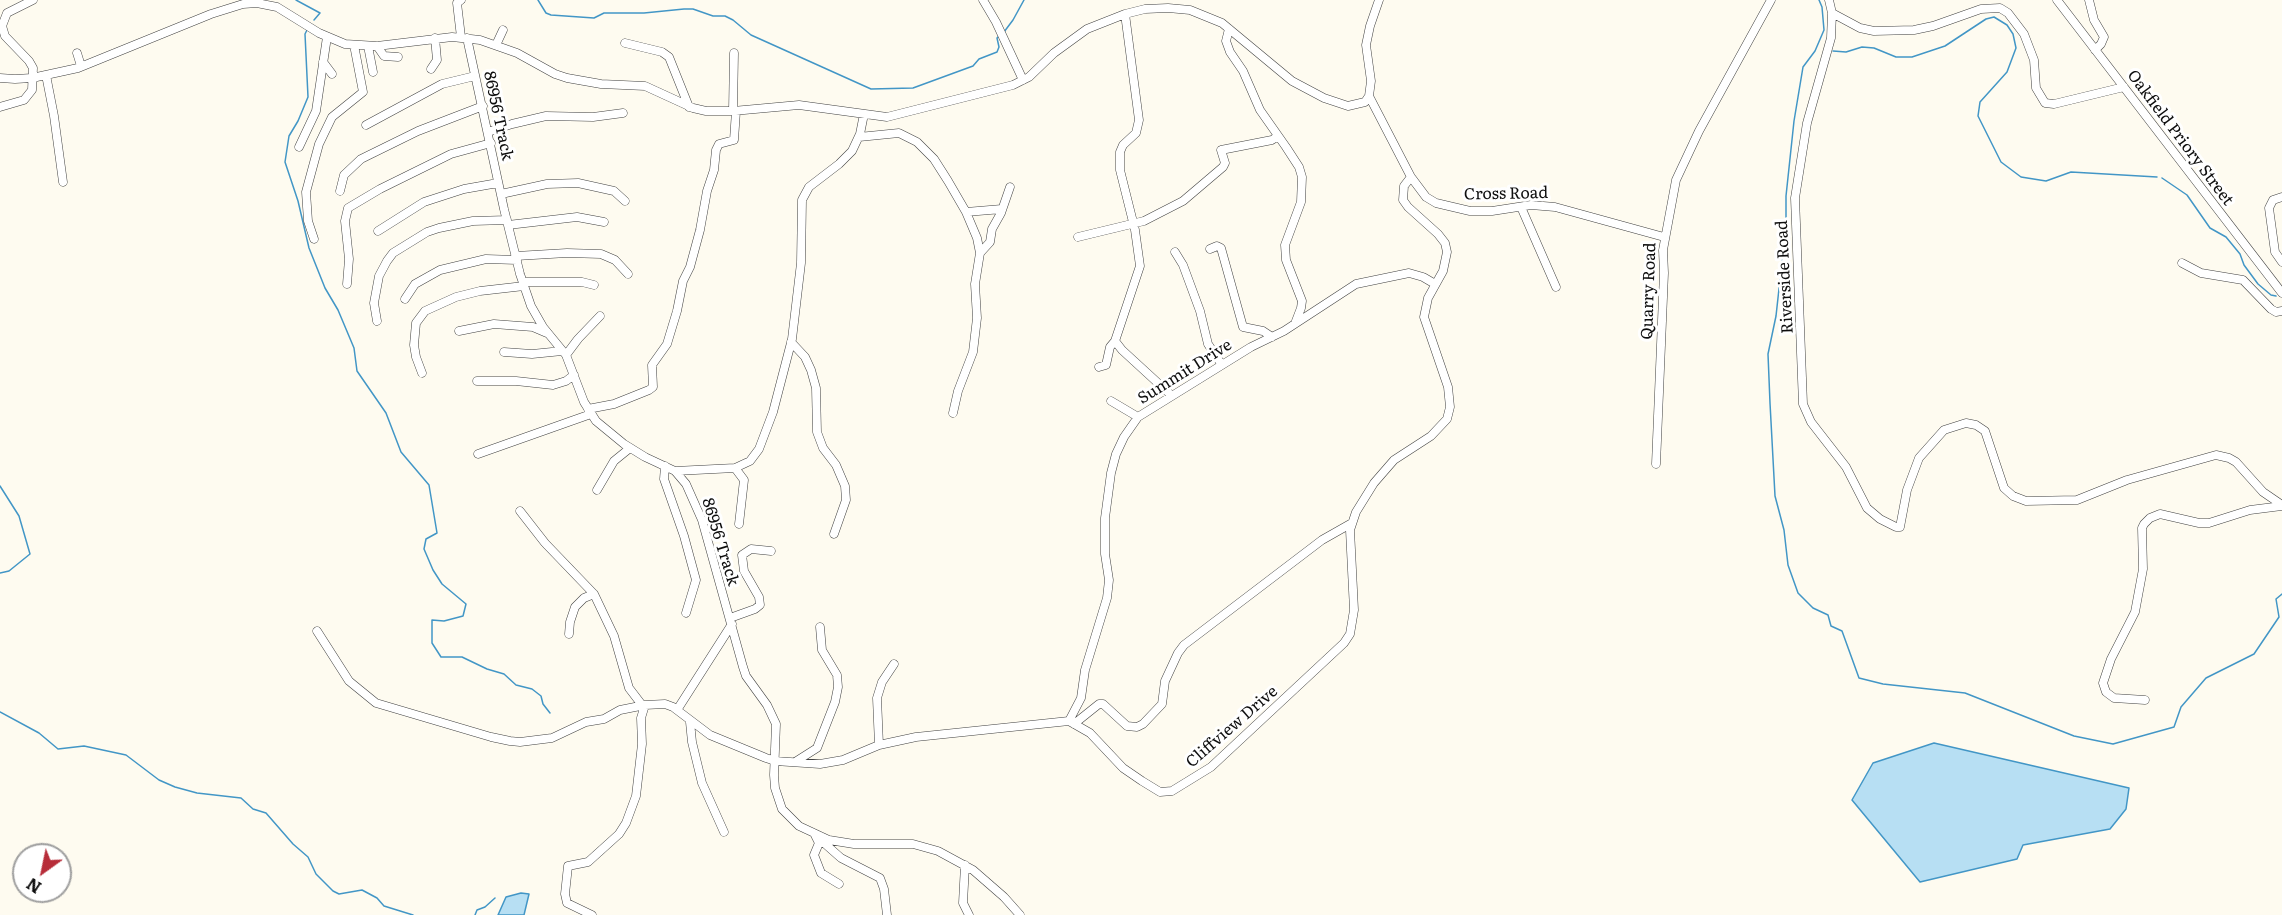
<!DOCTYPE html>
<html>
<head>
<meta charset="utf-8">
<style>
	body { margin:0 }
	#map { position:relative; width:2282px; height:915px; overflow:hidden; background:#fefbf0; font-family:Literata,serif }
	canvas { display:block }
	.north { position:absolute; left:12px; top:843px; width:60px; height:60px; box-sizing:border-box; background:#fff; border:2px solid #9f9f9f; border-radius:50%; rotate:213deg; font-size:16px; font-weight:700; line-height:24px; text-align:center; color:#0e0e0e }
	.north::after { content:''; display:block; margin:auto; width:21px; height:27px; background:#b72d39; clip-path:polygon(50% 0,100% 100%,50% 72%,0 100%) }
</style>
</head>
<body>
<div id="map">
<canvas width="2282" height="915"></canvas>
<div class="north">N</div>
</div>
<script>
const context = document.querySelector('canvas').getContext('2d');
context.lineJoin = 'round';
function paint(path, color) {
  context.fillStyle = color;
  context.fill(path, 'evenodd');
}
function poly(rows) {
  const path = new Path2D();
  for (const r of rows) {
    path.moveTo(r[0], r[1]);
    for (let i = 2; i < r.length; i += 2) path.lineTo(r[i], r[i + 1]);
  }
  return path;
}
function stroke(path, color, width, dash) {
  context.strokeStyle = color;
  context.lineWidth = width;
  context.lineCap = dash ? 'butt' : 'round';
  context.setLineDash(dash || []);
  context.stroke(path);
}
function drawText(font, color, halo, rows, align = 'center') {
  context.font = font + ' Literata,serif';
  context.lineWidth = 6;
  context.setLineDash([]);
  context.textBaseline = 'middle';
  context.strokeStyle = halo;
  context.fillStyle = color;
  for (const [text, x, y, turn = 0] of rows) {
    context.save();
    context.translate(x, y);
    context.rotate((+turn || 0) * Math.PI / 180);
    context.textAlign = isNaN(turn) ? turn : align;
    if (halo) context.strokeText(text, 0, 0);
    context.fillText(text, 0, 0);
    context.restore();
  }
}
const water = poly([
	[1934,743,2129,788,2126,809,2110,829,2023,845,2017,859,1920,882,1852,800,1873,763,1934,743],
	[521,893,529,894,524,915,498,915,506,897,521,893]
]);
const stream = poly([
	[296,0,320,13,314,20],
	[538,0,546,13,551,15,594,18,604,13,644,13,684,9,693,9,713,16,725,16,733,20,751,35,871,89,913,88,973,66,979,59,997,52,999,47,997,38,1000,35],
	[1819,0,1822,7,1824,30,1815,51,1803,67,1794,121,1786,196,1786,225,1776,316,1768,354,1770,403,1775,496,1784,530,1788,565,1798,593,1813,608,1828,615,1831,626,1842,631,1859,678,1883,684,1965,693,2074,736,2113,744,2174,727,2181,707,2206,678,2254,654,2279,617,2276,599,2282,594],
	[307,30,305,34,308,97,298,121,289,136,285,162,298,201,309,248,325,288,338,310,354,348,357,371,386,413,401,452,429,485,437,533,426,539,424,549,433,570,442,584,466,604,463,616,444,621,432,620,432,643,441,657,462,657,487,669,504,674,516,685,532,689,541,696,543,704,550,713],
	[1004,32,1013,20,1024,0],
	[1833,51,1846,52,1862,47,1874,48,1896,57,1912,57,1945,46,1986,19,1994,17,2007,25,2013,34,2016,48,2007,72,1980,102,1978,116,2001,162,2021,177,2046,181,2071,172,2157,177],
	[2162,178,2187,195,2210,228,2226,237,2240,254,2244,265,2258,284,2271,295,2276,296],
	[0,486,19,516,30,554,9,571,0,573],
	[0,712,39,733,58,749,84,746,126,755,159,780,175,787,197,793,241,798,253,809,266,813,293,844,308,857,316,874,333,891,339,894,362,890,377,898,384,906,413,915],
	[475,915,477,910,485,907,495,898]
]);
const minor = poly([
	[983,0,996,22,1023,80],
	[1829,0,1832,13,1831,38,1807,123,1795,198,1803,404,1811,422,1846,467,1867,508,1880,519,1896,527,1900,527,1907,490,1919,458,1944,430,1966,423,1976,425,1985,431,2004,488,2013,496,2026,501,2077,500,2127,480,2216,455,2229,458,2236,462,2263,492,2282,505],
	[2057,0,2282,293],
	[2089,0,2094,20,2104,37,2101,44,2095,50],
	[1832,13,1860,28,1874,31,1914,30,1933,26,1981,9,2000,8,2008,13,2024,34,2034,60,2036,88,2045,103,2054,104,2124,87],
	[1125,14,1139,120,1136,133,1123,145,1120,152,1120,170,1135,230,1140,266,1115,341,1122,350,1171,395],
	[1229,29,1226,41,1230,52,1243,71,1260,110,1286,147,1299,167,1302,177,1301,202,1285,245,1286,260,1302,301,1301,308,1296,321],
	[461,37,457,3,461,0],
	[467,38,504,209,520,274,531,306,543,327,566,355,584,402,596,421,624,444,645,457,675,471,686,484,702,520,743,667,746,676,767,705,776,724,774,775,775,788,782,809,799,826,829,840,854,844,913,844,938,851,973,870,1004,897,1020,915],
	[625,43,662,52,669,57,689,107],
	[496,45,503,30],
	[368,46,373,72],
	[377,46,384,56,398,57],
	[77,53,81,66],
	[323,62,332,74],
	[431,69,437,60,435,38],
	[46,75,54,116,63,182],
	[0,78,15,79,32,78,78,68,211,14,243,4,257,3,277,7,319,33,345,44,377,46,452,37,480,40,517,53,555,74,567,78,601,84,645,86,693,108,706,111,733,111,799,105,887,117,1013,85,1029,77,1054,53,1087,29,1125,14,1145,9,1168,8,1190,10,1222,23,1292,81,1324,98,1348,106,1365,102,1369,96,1371,81,1366,45,1370,26,1379,0],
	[1369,96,1411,177,1426,197,1436,203,1470,211,1492,211,1531,205,1555,207,1664,237],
	[0,107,24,100,32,90,33,68,29,61,5,36,2,26,7,13,33,0],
	[733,111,734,53],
	[366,125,442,84,475,76],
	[488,132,512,124,546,116,593,117,623,113],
	[859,137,899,133,917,142,934,159,948,181,966,212,977,238,980,253,975,284,977,318,973,352,958,391,953,413],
	[299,147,316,111,327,37],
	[340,191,344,175,361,159,418,131,483,106],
	[501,194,547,184,578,183,614,191,625,201],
	[2282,197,2273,200,2269,208,2275,252,2282,262],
	[1521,207,1556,287],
	[966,212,1002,209],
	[508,225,577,217,604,222],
	[378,231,424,202,464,189,498,183],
	[1078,237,1144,221,1183,201,1223,167,1225,163,1221,150,1272,140,1278,136],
	[314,239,308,221,306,192,319,144,332,117,363,92,354,45],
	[1210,249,1217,246,1221,248,1243,327,1263,331,1272,337],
	[1175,252,1183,265,1200,311,1208,344,1222,365],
	[980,253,990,242,992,229,1001,213,1010,187],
	[516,256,567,253,601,254,615,260,628,274],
	[2182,263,2201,273,2243,280,2271,309,2276,312,2282,311],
	[523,282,582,282,594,285],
	[347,284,349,259,345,221,348,208,380,189,451,154,491,143],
	[405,299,415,284,440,270,486,259,517,260],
	[377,321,374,303,379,276,387,261,393,253,427,232,439,228,473,221,507,220],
	[459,331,494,324,533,327,547,333],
	[791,342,805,357,811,370,816,388,817,432,823,448,836,465,845,486,846,500,834,534],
	[504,352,532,354,562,351],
	[566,355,578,339,600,316],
	[1099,367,1106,365,1110,347,1115,341],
	[422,373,416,357,414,345,416,323,425,311,456,297,480,291,524,286],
	[477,381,516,381,553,385,566,381,574,375],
	[1111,401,1138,417],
	[588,409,614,404,649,390,653,387,652,365,667,344,677,311,683,281,690,267,700,230,707,191,714,170,716,150,719,144,734,140,736,111],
	[478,454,591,414],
	[1656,464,1664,273,1663,250,1676,180,1699,131,1771,0],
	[665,466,664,479,684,536,696,580,686,613],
	[735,468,744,480,739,524],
	[675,471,735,468,750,461,759,449,773,412,792,339,801,263,802,200,809,187,839,164,852,151,860,134,864,114],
	[597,490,614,461,630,448],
	[520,511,545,543,594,594,614,636,629,688,642,705],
	[730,618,755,609,760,605,759,597,744,571,742,555,751,549,771,551],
	[317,631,349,681,376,703,491,737,510,741,520,742,552,738,586,722,604,719,620,710,645,705,665,704,673,707,710,735,766,758,775,761,820,764,843,760,879,745,916,737,1069,721,1090,733,1123,768,1142,781,1160,792,1172,791,1211,767,1344,643,1350,634,1354,610,1350,530,1356,512,1374,483,1394,460,1431,436,1447,419,1450,407,1448,387,1424,317,1428,298,1443,271,1447,252,1445,243,1438,234,1408,207,1403,200,1404,186,1411,177],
	[569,634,570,622,575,607,584,598,594,594],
	[2145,700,2114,698,2106,692,2103,683,2111,659,2135,612,2143,569,2142,528,2144,524,2150,518,2160,514,2199,523,2209,523,2250,510,2282,506],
	[677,710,732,624],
	[1069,721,1081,698,1085,670,1107,598,1109,580,1105,554,1105,518,1111,473,1116,454,1124,437,1138,417,1251,347,1284,331,1356,284,1409,273,1423,277,1435,284],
	[690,722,692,742,702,783,724,832],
	[1074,724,1099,704,1103,704,1127,726,1137,727,1143,724,1162,704,1165,681,1178,653,1184,645,1322,540,1352,523],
	[879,745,877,698,882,682,894,664],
	[795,762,817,748,835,702,838,687,837,675,822,650,820,627],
	[965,865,963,903,969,915],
	[839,884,821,873,814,855,819,843,815,835,841,858,880,878,884,889,887,915],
	[592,915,567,903,565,894,568,866,588,862,619,834,626,823,636,796,642,744,641,718,645,705]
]);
const streetNames = [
	["86956 Track",498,116,78],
	["Oakfield Priory Street",2180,138,53],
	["Cross Road",1506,194,-1],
	["Riverside Road",1785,277,-93],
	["Quarry Road",1649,291,-88],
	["Summit Drive",1185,372,-32],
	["86956 Track",720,542,73],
	["Cliffview Drive",1232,727,-41]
];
paint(water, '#b7dff3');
stroke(water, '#4296c6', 1.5);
stroke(stream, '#4296c6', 1.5);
stroke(minor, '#414141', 9);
stroke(minor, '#fff', 8);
drawText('16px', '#0e0e0e', '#fff', streetNames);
</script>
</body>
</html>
